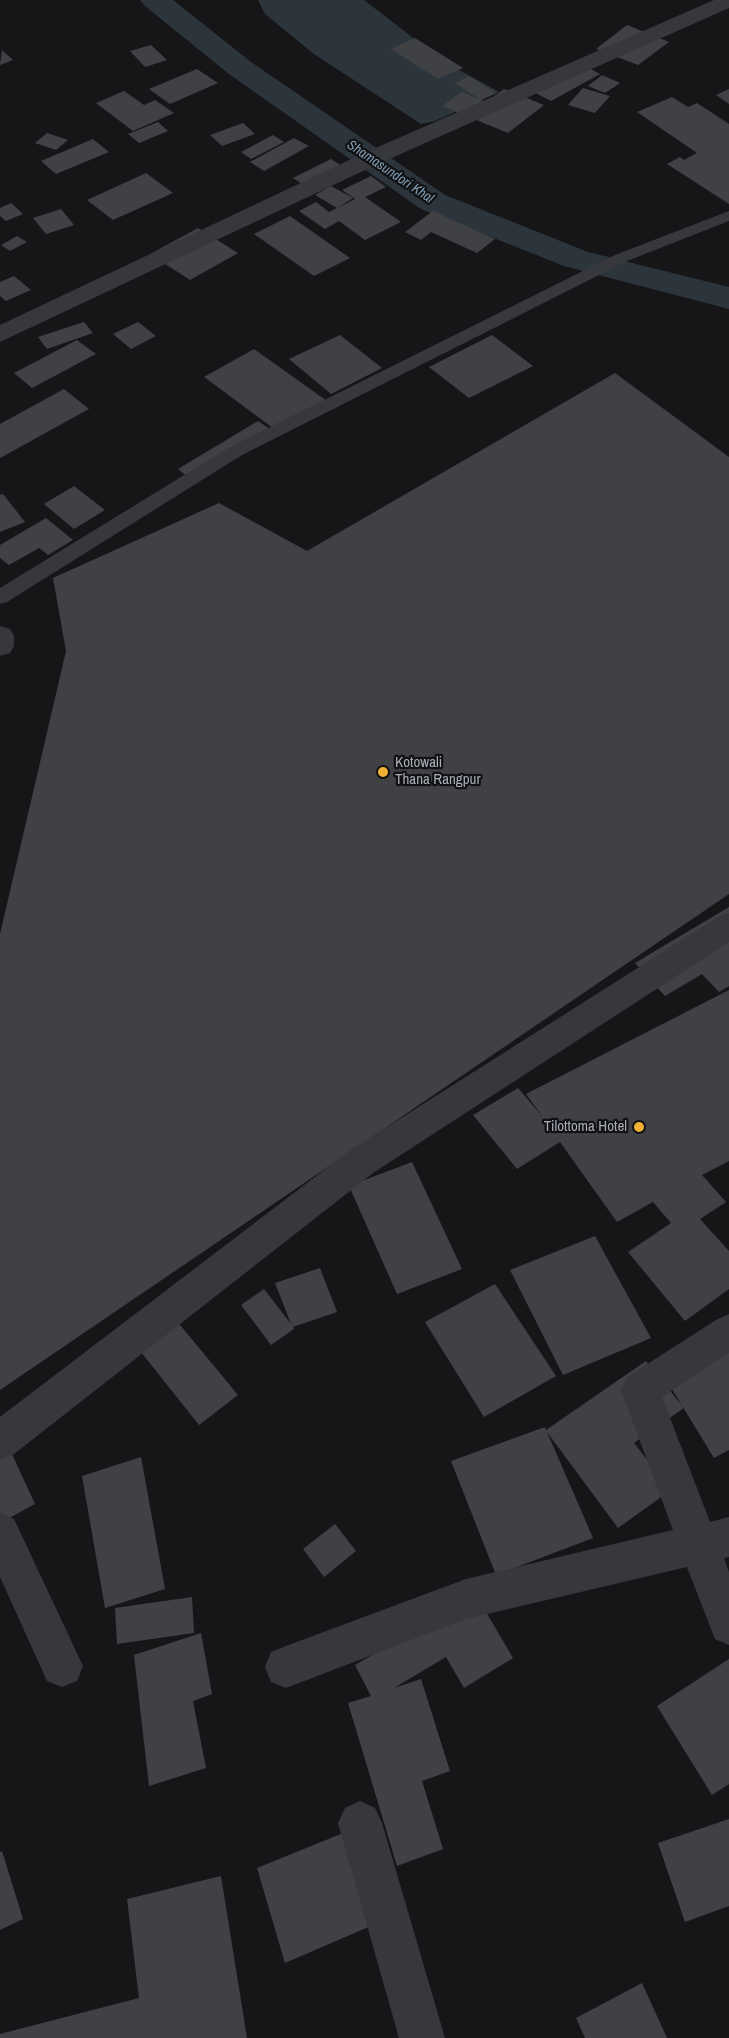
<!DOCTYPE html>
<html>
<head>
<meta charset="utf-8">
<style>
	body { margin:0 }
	canvas { display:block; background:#161618 }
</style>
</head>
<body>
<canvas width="729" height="2038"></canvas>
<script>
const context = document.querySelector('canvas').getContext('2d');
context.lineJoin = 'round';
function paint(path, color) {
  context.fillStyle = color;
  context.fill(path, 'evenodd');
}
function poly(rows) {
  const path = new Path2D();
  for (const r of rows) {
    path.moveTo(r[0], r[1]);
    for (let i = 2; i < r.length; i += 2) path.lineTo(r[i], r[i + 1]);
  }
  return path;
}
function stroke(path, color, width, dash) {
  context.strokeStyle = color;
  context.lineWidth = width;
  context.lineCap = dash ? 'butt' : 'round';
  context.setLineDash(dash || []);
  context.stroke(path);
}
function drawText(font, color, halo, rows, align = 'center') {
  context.font = font + ' "Archivo Narrow",sans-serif';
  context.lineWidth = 4.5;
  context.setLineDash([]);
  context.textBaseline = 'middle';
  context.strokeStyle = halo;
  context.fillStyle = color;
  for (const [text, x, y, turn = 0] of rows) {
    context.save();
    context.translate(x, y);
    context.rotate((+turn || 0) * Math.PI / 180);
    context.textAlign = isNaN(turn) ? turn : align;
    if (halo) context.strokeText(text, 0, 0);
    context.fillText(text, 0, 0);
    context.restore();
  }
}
const water = poly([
	[258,0,364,0,443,61,499,92,435,121,421,124,314,54,265,14]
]);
const canal = poly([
	[140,0,173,0,251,62,445,195,588,252,729,287,729,309,564,266,421,209,229,74,145,6,140,0]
]);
const building = poly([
	[627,25,669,42,638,65,596,49],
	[415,38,463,68,438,79,391,49],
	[151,45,167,60,145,67,130,51],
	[2,50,13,60,0,65],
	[578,62,600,74,551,101,528,89],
	[197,69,218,83,170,104,149,89],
	[602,75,620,83,605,93,588,86],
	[469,76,496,93,481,100,455,83],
	[583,88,610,96,595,113,568,105],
	[504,89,544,105,508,133,442,106,462,92,486,102],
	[729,89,729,104,716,95],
	[124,91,144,105,155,100,174,113,133,131,96,103],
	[672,97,688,107,697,103,729,124,729,204,667,164,680,157,684,160,697,153,637,112],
	[158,122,168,131,139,143,128,134],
	[243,123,255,134,222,146,210,135],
	[47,133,68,140,56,150,35,143],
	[273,135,284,142,251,159,241,152],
	[294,138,309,146,264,171,250,162],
	[93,139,109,152,56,174,41,161],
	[331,159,349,171,311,190,293,178],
	[146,173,173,193,113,220,87,200],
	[371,176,386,187,365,197,401,222,365,240,339,221,325,229,299,211,316,202,329,212,355,199,342,190],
	[331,186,353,198,337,208,315,195],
	[11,203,23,214,6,221,0,216,0,208],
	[61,209,74,225,46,234,33,218],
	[433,211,495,239,477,253,431,232,421,240,405,232],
	[290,216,350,258,314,276,254,234],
	[198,228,238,253,190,280,150,254],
	[17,236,27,242,10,251,1,245],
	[14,276,31,290,6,301,0,296,0,282],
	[84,322,93,333,47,349,38,337],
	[138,322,156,336,131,349,113,334],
	[340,335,382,368,331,394,289,359],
	[492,335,533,366,469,398,429,367],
	[77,340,96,354,32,388,14,373],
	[254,349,327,401,277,431,204,377],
	[615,373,729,457,729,894,0,1390,0,934,66,651,53,578,219,503,307,551],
	[64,389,89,409,0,458,0,424],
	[258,421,274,432,193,481,178,469],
	[74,486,105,510,74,529,44,504],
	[3,494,25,522,0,532,0,495],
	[46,518,73,540,48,555,39,548,9,565,0,558,0,545],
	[729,907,729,986,719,992,702,974,665,996,635,963],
	[729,990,729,1161,702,1175,726,1202,700,1219,729,1251,729,1289,685,1321,628,1252,671,1223,653,1202,617,1222,560,1142,517,1169,473,1115,518,1088,542,1116,526,1094],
	[412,1162,462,1269,397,1294,349,1186],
	[595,1236,651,1338,563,1375,510,1270],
	[320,1268,337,1312,293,1327,294,1329,271,1345,241,1305,264,1289,291,1324,275,1283],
	[495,1284,556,1376,484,1417,425,1322],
	[171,1314,238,1395,199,1425,133,1342],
	[729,1343,729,1450,714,1458,664,1376],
	[646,1361,684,1408,634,1443,671,1490,618,1528,547,1432,593,1538,496,1575,451,1461,545,1427,546,1430],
	[5,1439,35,1504,0,1523,0,1442],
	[141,1457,165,1589,105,1608,82,1476],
	[335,1524,356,1551,324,1577,303,1549],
	[476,1595,513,1658,464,1688,446,1657,394,1688,421,1679,450,1771,422,1781,443,1849,397,1866,348,1703,371,1696,355,1665],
	[192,1597,194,1633,117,1644,115,1608],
	[201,1633,212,1694,193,1701,206,1768,149,1786,134,1655],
	[729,1659,729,1784,712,1795,657,1706],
	[729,1819,729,1906,685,1922,658,1843],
	[358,1827,387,1919,285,1963,257,1868],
	[2,1851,23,1919,0,1930,0,1852],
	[221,1876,247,2038,0,2038,0,2034,139,1998,127,1899],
	[642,1983,667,2038,585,2038,576,2018]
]);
const lane = poly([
	[729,211,729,221,627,261,242,455,7,602,0,604,0,588,230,447,615,255,729,211]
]);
const street = poly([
	[714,0,729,0,729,8,378,164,0,342,0,325,362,154,714,0],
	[0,626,10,629,14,636,14,646,10,653,0,656,0,626],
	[729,913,729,942,373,1173,14,1454,0,1460,0,1417,349,1151,718,917,729,913],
	[729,1314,729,1353,662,1397,710,1522,729,1517,729,1557,724,1558,729,1572,729,1645,715,1639,687,1567,466,1619,286,1688,271,1682,265,1667,271,1652,286,1646,466,1579,673,1530,621,1390,627,1377,716,1320,729,1314],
	[0,1513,14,1519,83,1666,77,1681,62,1687,47,1681,0,1577,0,1513],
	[360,1801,375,1808,382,1823,445,2038,399,2038,338,1823,345,1808,360,1801]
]);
const markers = [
	[383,772,6,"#f2b134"],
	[639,1127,6,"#f2b134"]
];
const farWaternames = [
	["Shamasundori Khal",390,172,34]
];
const poiNames = [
	["Kotowali",395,763],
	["Thana Rangpur",395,780],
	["Tilottoma Hotel",627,1127,"right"]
];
paint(water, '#2c353c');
paint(canal, '#2c353c');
paint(building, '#404145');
paint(lane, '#37383d');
paint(street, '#37383d');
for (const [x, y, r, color] of markers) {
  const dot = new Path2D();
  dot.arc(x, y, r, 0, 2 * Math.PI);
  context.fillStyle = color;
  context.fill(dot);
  stroke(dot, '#111113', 2);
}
drawText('italic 14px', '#7f9bb3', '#111113', farWaternames);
drawText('15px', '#a8adb8', '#111113', poiNames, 'left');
</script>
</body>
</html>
